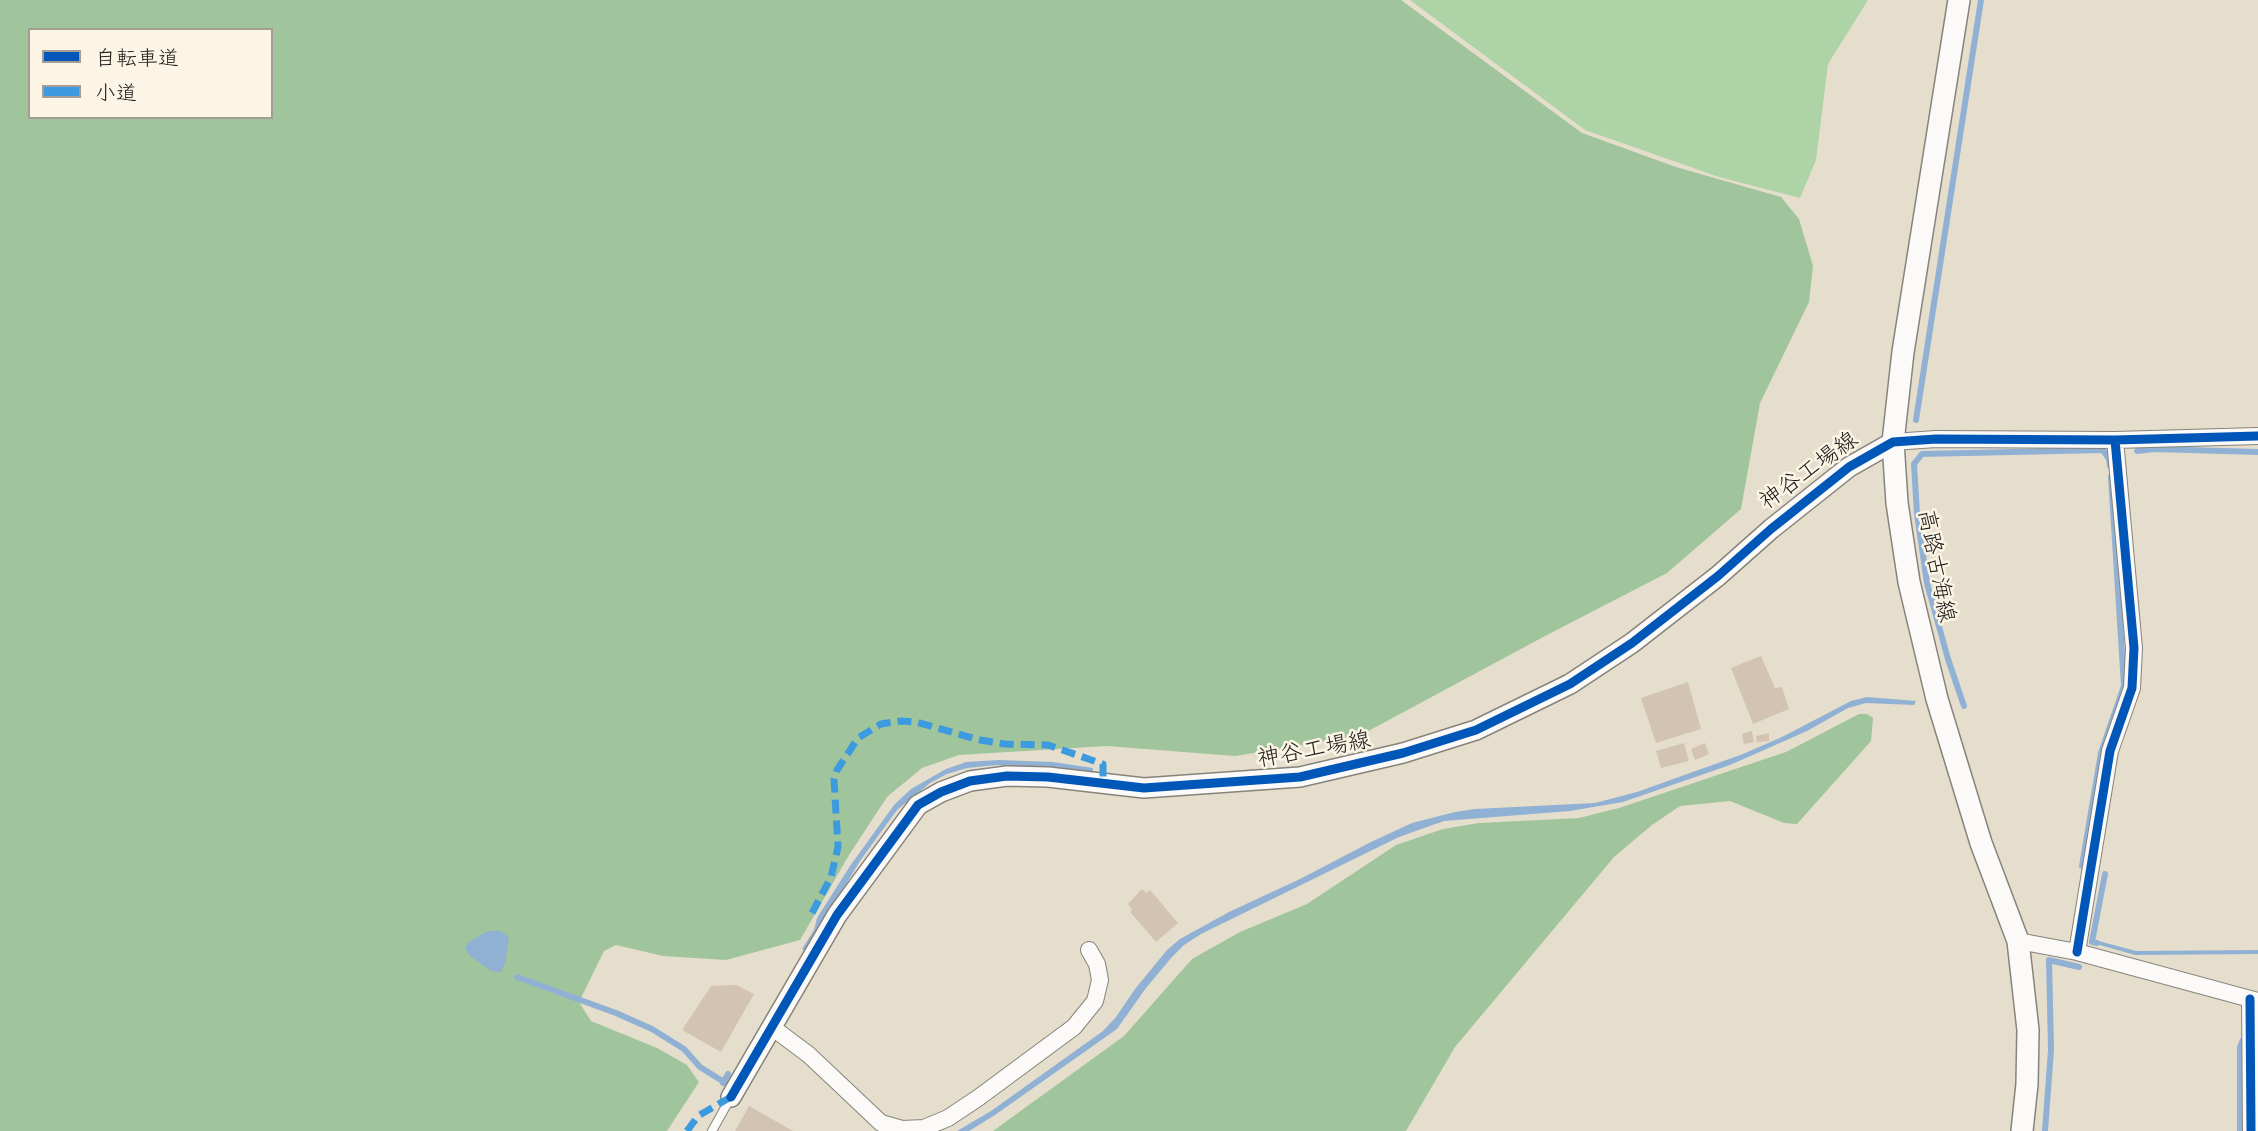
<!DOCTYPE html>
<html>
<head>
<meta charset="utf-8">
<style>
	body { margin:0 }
	#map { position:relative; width:2258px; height:1131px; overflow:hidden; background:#e5decd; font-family:"Patrick Hand","Klee One",sans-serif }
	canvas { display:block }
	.legend { position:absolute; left:28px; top:28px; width:245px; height:91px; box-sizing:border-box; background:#fcf5e5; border:2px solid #a29e95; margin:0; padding:9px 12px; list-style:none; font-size:21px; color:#1c1c1c }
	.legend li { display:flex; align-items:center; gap:14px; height:35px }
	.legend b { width:35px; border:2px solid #a29e95 }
</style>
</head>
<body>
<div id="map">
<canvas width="2258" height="1131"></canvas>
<ul class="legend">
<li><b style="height:9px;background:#0057b8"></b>自転車道</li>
<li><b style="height:9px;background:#3c9bdf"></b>小道</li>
</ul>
</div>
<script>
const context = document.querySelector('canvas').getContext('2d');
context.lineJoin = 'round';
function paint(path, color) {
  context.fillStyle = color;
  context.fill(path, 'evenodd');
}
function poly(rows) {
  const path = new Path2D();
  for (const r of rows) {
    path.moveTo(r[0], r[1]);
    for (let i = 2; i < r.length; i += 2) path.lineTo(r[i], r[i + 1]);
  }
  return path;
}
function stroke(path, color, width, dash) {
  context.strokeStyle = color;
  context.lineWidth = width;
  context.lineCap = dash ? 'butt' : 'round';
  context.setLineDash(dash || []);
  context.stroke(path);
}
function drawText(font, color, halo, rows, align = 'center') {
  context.font = font + ' "Patrick Hand","Klee One",sans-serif';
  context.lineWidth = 5;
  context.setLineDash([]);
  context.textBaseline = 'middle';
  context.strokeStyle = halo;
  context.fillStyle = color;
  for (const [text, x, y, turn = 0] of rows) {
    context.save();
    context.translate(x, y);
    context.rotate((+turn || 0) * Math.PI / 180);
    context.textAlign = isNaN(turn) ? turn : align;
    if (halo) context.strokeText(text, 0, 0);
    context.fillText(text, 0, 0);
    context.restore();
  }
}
const green = poly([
	[1410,0,1868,0,1828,64,1816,160,1800,198,1719,177,1585,130]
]);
const forest = poly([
	[0,0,1401,0,1582,133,1676,167,1781,197,1799,219,1813,266,1809,302,1760,403,1741,509,1667,573,1545,636,1359,736,1235,756,1107,746,959,755,922,768,887,797,849,855,800,940,726,960,663,956,616,945,604,951,579,1002,591,1021,657,1048,687,1065,699,1082,667,1131,0,1131],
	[30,30,271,30,271,117,30,117],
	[1859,714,1867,714,1873,718,1871,741,1797,824,1784,823,1730,801,1680,806,1652,825,1614,857,1455,1047,1406,1131,993,1131,1124,1036,1192,959,1240,932,1307,904,1396,845,1443,829,1479,823,1579,818,1619,808,1786,752]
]);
const water = poly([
	[1867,697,1916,701,1914,705,1866,703,1848,708,1807,731,1730,765,1623,802,1570,811,1444,821,1399,837,1201,934,1184,945,1172,957,1146,988,1117,1029,995,1115,969,1131,957,1131,991,1111,1103,1031,1116,1017,1135,989,1167,950,1180,939,1229,912,1300,879,1371,842,1412,823,1455,812,1475,809,1595,803,1637,792,1743,754,1782,737,1851,701],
	[999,760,1053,762,1093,768,1093,772,997,765,967,768,947,774,930,783,897,810,860,861,806,951,802,949,814,930,817,918,850,866,894,805,911,789,946,769,966,762],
	[488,931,501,931,509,938,505,963,501,972,491,971,470,956,465,949,469,942],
	[2091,939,2136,951,2258,950,2258,954,2135,955,2089,942]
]);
const stream = poly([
	[1916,420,1981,0],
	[2137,451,2154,449,2258,452],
	[1964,706,1948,659,1927,583,1917,514,1914,464,1922,454,2103,450,2109,459,2110,466],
	[2082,866,2101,753,2124,686,2111,477],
	[2097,943,2092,942,2105,874],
	[517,977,616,1013,652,1029,684,1049,700,1067,724,1082],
	[723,1083,728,1074],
	[2045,1131,2051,1050,2049,960,2079,967],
	[2240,1131,2240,1047,2243,1040]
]);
const building = poly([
	[1761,656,1775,688,1782,687,1789,709,1753,724,1731,668],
	[1688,682,1701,729,1656,743,1641,698],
	[1752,731,1754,742,1744,744,1742,734],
	[1769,733,1769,741,1757,742,1756,736],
	[1684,743,1689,761,1661,768,1656,751],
	[1705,743,1709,754,1695,760,1691,749],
	[1142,889,1146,893,1150,890,1178,923,1156,942,1130,912,1132,910,1128,904],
	[736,985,754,994,721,1052,682,1030,711,986],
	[749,1106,793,1131,735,1131]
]);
const service = poly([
	[712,1131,731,1097]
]);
const minor = poly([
	[1893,442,1936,439,2115,440,2258,436],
	[2018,941,2077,952,2258,1001],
	[2077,952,2110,751,2132,688,2134,648,2115,440],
	[2250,999,2251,1131],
	[773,1028,809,1055,881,1123,902,1129,924,1128,948,1118,978,1098,1074,1027,1095,1001,1100,980,1097,964,1089,950]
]);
const tertiary = poly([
	[731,1097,837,915,918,805,941,792,970,781,1007,776,1048,777,1144,788,1300,777,1403,753,1476,730,1570,684,1632,643,1718,576,1771,529,1849,467,1893,442]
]);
const secondary = poly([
	[1959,0,1903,352,1893,442,1897,503,1909,582,1937,699,1981,843,2018,941,2028,1030,2027,1084,2022,1131]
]);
const quiet = poly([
	[812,913,831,877,838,847,834,779,837,770,858,738,881,724,901,721,916,722,980,740,1005,744,1048,745,1103,764,1103,783],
	[687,1131,698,1116,731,1097]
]);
const cycleway = poly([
	[2077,952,2110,751,2132,688,2134,648,2115,440],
	[2250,999,2251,1131],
	[731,1097,837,915,918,805,941,792,970,781,1007,776,1048,777,1144,788,1300,777,1403,753,1476,730,1570,684,1632,643,1718,576,1771,529,1849,467,1893,442,1936,439,2115,440,2258,436]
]);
const streetNames = [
	["神谷工場線",1809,471,-36],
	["高路古海線",1936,566,79],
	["神谷工場線",1314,750,-10]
];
paint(green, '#add3a6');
paint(forest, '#a0c49c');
paint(water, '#91b1d4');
stroke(stream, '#91b1d4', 6);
paint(building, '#d2c4b1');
stroke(service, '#87837a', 10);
stroke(minor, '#87837a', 18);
stroke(tertiary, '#87837a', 22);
stroke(secondary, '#87837a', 24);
stroke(service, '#fbfaf8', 8);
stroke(minor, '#fbfaf8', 16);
stroke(tertiary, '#fbfaf8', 19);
stroke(secondary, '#fbfaf8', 21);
stroke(quiet, '#3c9bdf', 7, [14, 7]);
stroke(cycleway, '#0057b8', 9);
drawText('23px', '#1c1c1c', '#fcf5e5', streetNames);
</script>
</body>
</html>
